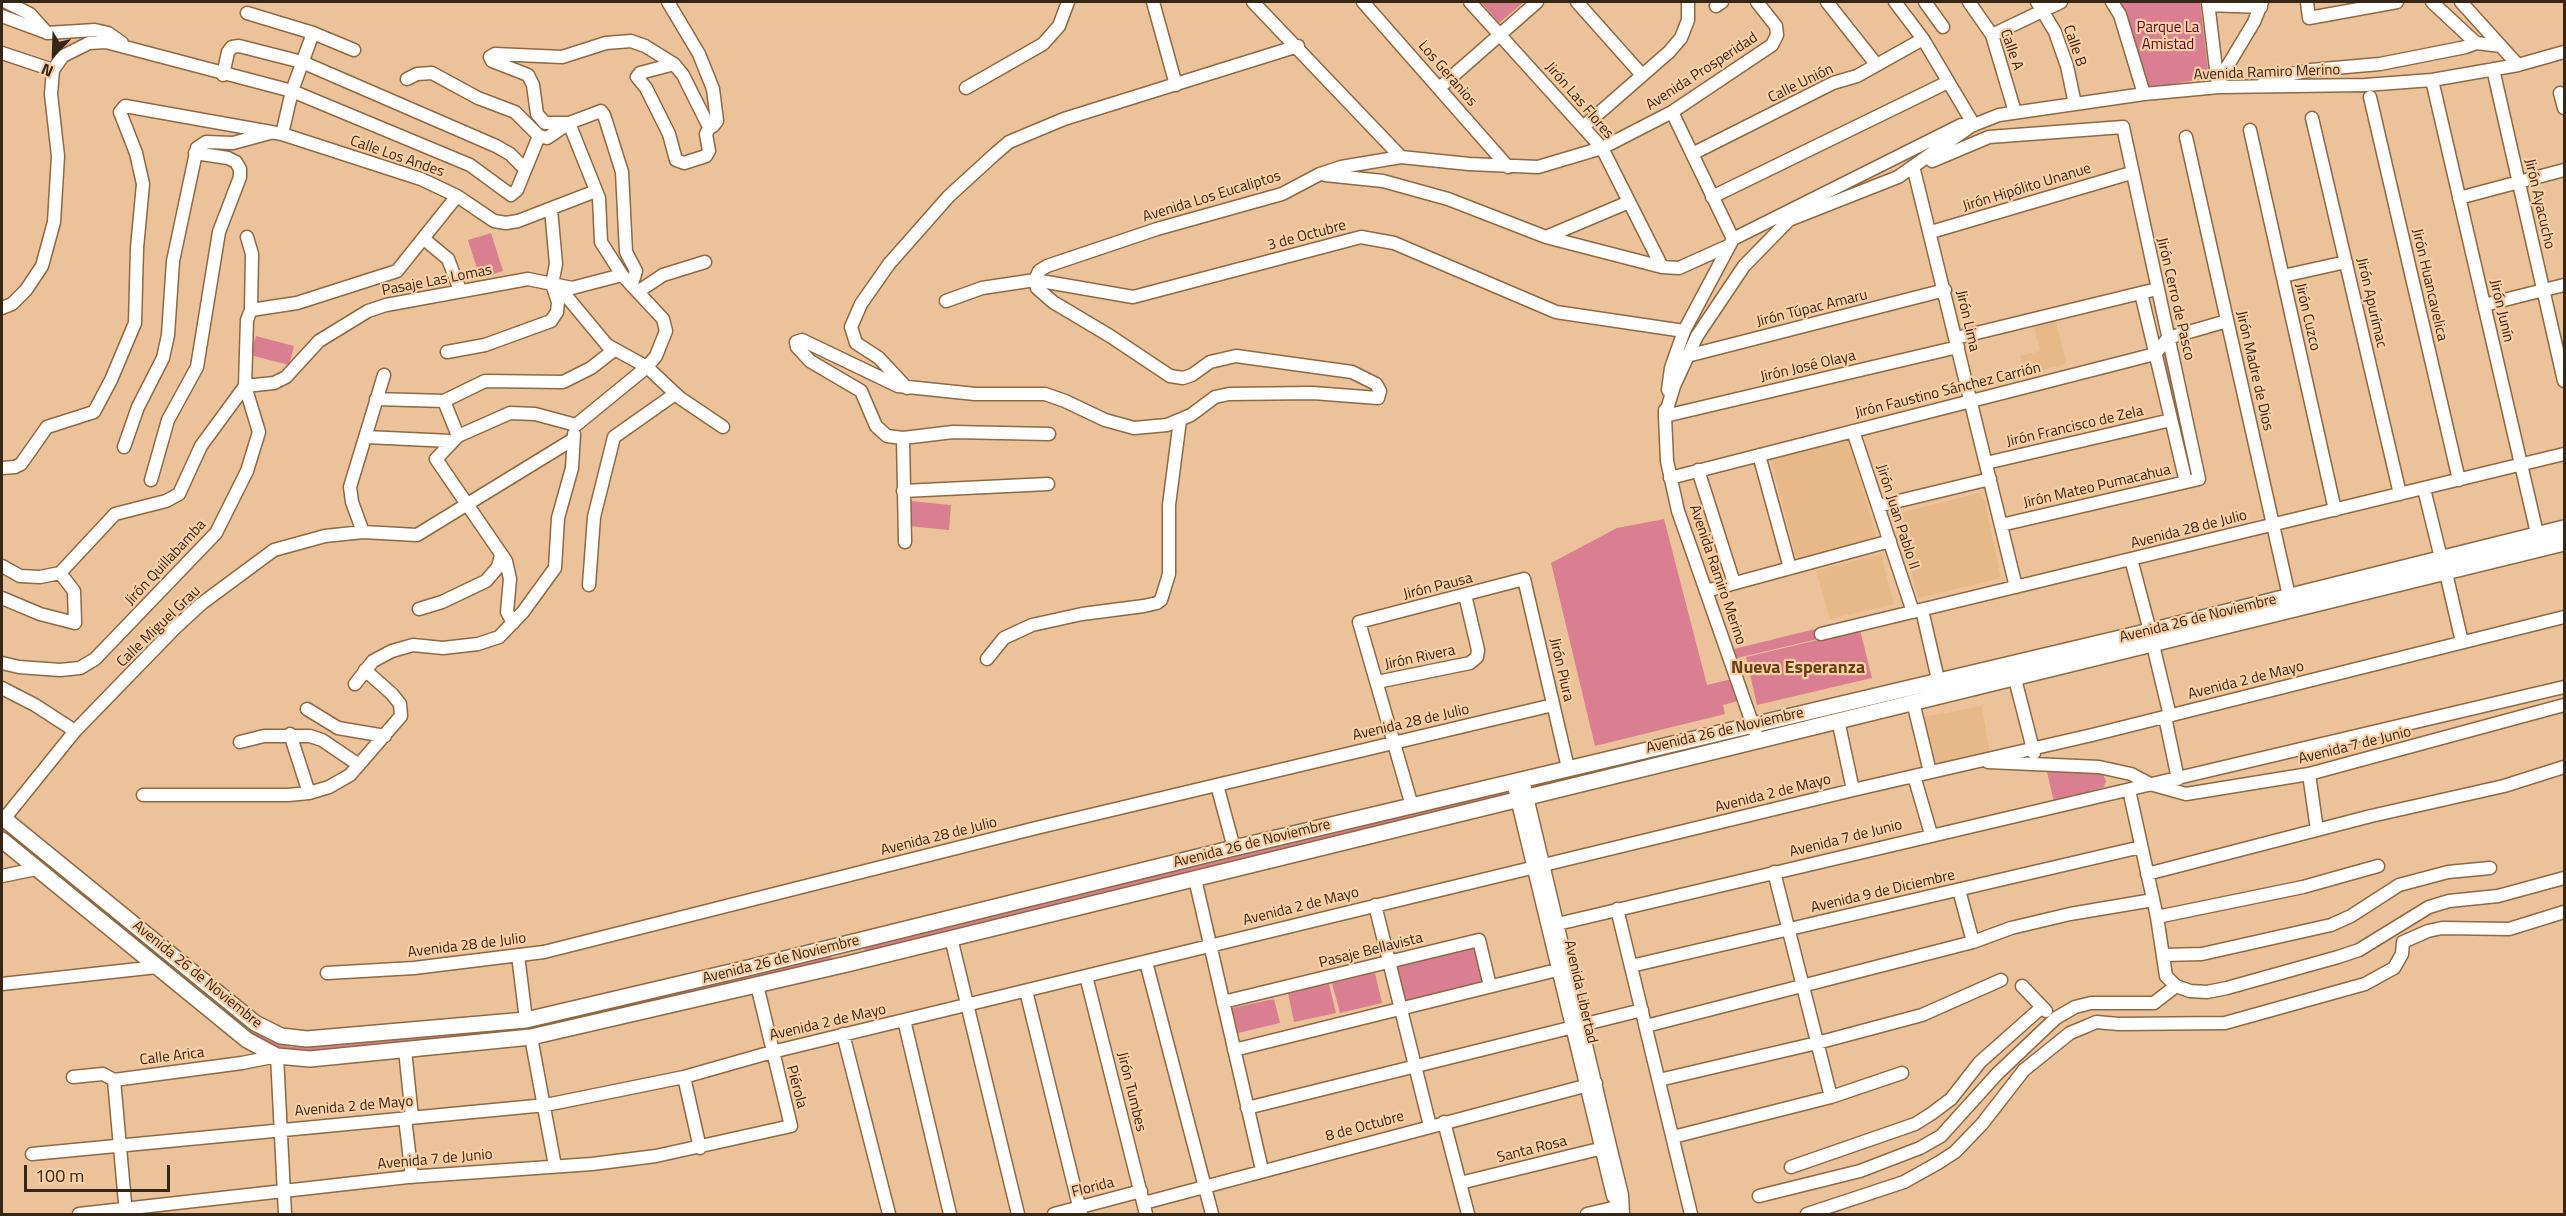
<!DOCTYPE html>
<html>
<head>
<meta charset="utf-8">
<style>
	body { margin:0 }
	#map { position:relative; width:2566px; height:1216px; overflow:hidden; background:#ebc299; font-family:"Titillium Web",sans-serif }
	canvas { display:block }
	.frame { position:absolute; inset:0; border:3px solid #362616; pointer-events:none }
	.north { position:absolute; left:24px; top:24px; width:60px; height:60px; -webkit-text-stroke:4px #f9cfa6; paint-order:stroke; rotate:203deg; font-size:16px; font-weight:700; line-height:24px; text-align:center; color:#362616 }
	.north::after { content:''; display:block; margin:auto; width:21px; height:27px; background:#362616; clip-path:polygon(50% 0,100% 100%,50% 72%,0 100%) }
	.scale { position:absolute; left:24px; top:1165px; width:146px; height:27px; box-sizing:border-box; border:3px solid #362616; border-top:0; padding-left:8px; font-size:18px; line-height:21px; white-space:nowrap; color:#362616; -webkit-text-stroke:4px #f9cfa6; paint-order:stroke }
</style>
</head>
<body>
<div id="map">
<canvas width="2566" height="1216"></canvas>
<div class="frame"></div>
<div class="north">N</div>
<div class="scale">100 m</div>
</div>
<script>
const context = document.querySelector('canvas').getContext('2d');
context.lineJoin = 'round';
function paint(path, color) {
  context.fillStyle = color;
  context.fill(path, 'evenodd');
}
function poly(rows) {
  const path = new Path2D();
  for (const r of rows) {
    path.moveTo(r[0], r[1]);
    for (let i = 2; i < r.length; i += 2) path.lineTo(r[i], r[i + 1]);
  }
  return path;
}
function stroke(path, color, width, dash) {
  context.strokeStyle = color;
  context.lineWidth = width;
  context.lineCap = dash ? 'butt' : 'round';
  context.setLineDash(dash || []);
  context.stroke(path);
}
function drawText(font, color, halo, rows, align = 'center') {
  context.font = font + ' "Titillium Web",sans-serif';
  context.lineWidth = 4.5;
  context.setLineDash([]);
  context.textBaseline = 'middle';
  context.strokeStyle = halo;
  context.fillStyle = color;
  for (const [text, x, y, turn = 0] of rows) {
    context.save();
    context.translate(x, y);
    context.rotate((+turn || 0) * Math.PI / 180);
    context.textAlign = isNaN(turn) ? turn : align;
    if (halo) context.strokeText(text, 0, 0);
    context.fillText(text, 0, 0);
    context.restore();
  }
}
const built = poly([
	[2056,321,2066,364,2025,374,2020,356,2040,351,2034,326],
	[1849,438,1877,540,1796,559,1771,460,1774,455],
	[1978,493,1984,498,2001,578,1918,598,1897,514],
	[1881,554,1894,604,1830,619,1816,571],
	[1982,706,1990,754,1931,764,1919,718]
]);
const green = poly([
	[1481,2,1524,2,1499,23],
	[2121,2,2200,2,2209,78,2147,88],
	[491,233,503,271,480,278,468,240],
	[256,336,294,346,289,365,250,355],
	[2165,348,2194,471,2187,473,2160,351],
	[910,501,951,505,949,530,908,526],
	[1664,519,1707,685,1732,679,1738,701,1723,705,1725,714,1595,746,1551,563,1617,528],
	[1815,629,1818,639,1737,658,1734,649],
	[1860,630,1872,678,1757,705,1746,657],
	[1744,735,1745,739,1534,789,1532,785],
	[2046,768,2102,772,2106,781,2104,787,2054,802],
	[1513,788,1515,794,865,952,864,947],
	[2,826,26,845,92,900,90,904,2,833],
	[116,920,256,1032,271,1041,292,1047,533,1026,831,956,832,960,553,1028,307,1053,281,1049,253,1036,114,923],
	[1478,945,1485,982,1401,1004,1391,967],
	[1375,973,1382,1003,1340,1013,1332,983],
	[1329,984,1336,1013,1294,1022,1288,993],
	[1274,999,1280,1023,1238,1033,1232,1008]
]);
const minor = poly([
	[6,2,30,14,47,33,95,30,108,33,122,43],
	[1153,2,1176,85],
	[1253,2,1401,157],
	[1363,2,1508,167],
	[1470,2,1602,148,1662,267],
	[1577,2,1642,75],
	[1827,2,1876,64],
	[1895,2,1923,39,1974,125],
	[1925,2,1943,27],
	[1969,2,1992,35,2015,112],
	[2037,2,2055,32,2067,66,2075,104],
	[2112,2,2120,15,2144,94],
	[2208,2,2218,86],
	[2307,2,2309,18,2397,2],
	[2432,2,2476,43,2501,46],
	[2461,2,2518,65],
	[2208,5,2261,7],
	[1716,6,1722,2],
	[247,13,313,33,354,50],
	[2,16,45,32],
	[1992,35,2061,2],
	[2,53,53,70,51,94,58,156,54,222,42,266,26,290,12,304,2,308],
	[674,64,640,73,637,77,646,88,669,134,676,160,684,163,706,156,709,151,706,134,710,126],
	[2493,69,2564,381],
	[53,70,63,56,89,43,106,42,292,91,470,165,511,195,517,190,539,136],
	[223,75,228,52,232,47,239,46,302,62,496,146,510,154,524,168],
	[407,79,417,74,432,73,478,98,515,112,539,136,547,138,569,123,601,111,604,115,622,172,626,252,636,271,632,284],
	[2432,80,2539,542],
	[2218,82,2254,22,2262,2],
	[2261,85,2277,77,2311,70,2380,64,2466,47,2476,43],
	[966,88,1043,44,1059,26,1068,2],
	[1439,88,1537,2],
	[2560,93,2564,108],
	[2370,97,2459,480],
	[1672,112,1733,239],
	[2312,118,2400,494],
	[1583,127,1669,52,1681,38,1688,20,1688,2],
	[2250,130,2335,510],
	[282,134,292,91,313,33],
	[2186,137,2289,596,2294,602],
	[1692,154,1833,83,1857,76,1923,39],
	[1932,161,1989,137,2123,127,2199,479,2001,525],
	[1913,166,2016,587],
	[1325,175,1383,181,1448,199,1546,237,1662,267,1679,268,1728,246],
	[1712,197,1948,82],
	[2459,198,2564,170],
	[1931,232,2131,173],
	[247,237,252,254,251,310],
	[1546,237,1629,202],
	[424,239,448,259,460,290],
	[2283,276,2346,262],
	[558,286,607,345,647,367,680,398,723,427],
	[639,291,663,275,705,262],
	[2141,293,2186,482],
	[946,301,982,288,1035,280,1039,271,1047,266,1157,229,1282,194,1320,174,1341,167,1401,157,1469,164,1538,167,1602,148,1672,112,1772,45,1777,35,1776,26,1757,2],
	[2484,305,2564,285],
	[1956,338,2157,289],
	[447,352,485,345,551,321,557,312,558,302,552,284,556,264,551,209],
	[1687,356,1945,290],
	[245,386,274,383,286,377,319,341,368,311,386,305,528,279,572,288,622,275],
	[907,388,879,358,856,343,851,327,861,304,889,264,949,196,995,154,1009,142,1064,119,1298,46],
	[1668,390,1671,368,1684,331,1733,239,1961,125,1971,126],
	[376,399,444,401,485,381,563,382,591,368,614,350],
	[444,401,458,436],
	[1665,410,1665,416,1958,347],
	[576,425,647,367,656,356,666,331,663,319,622,275,601,242,599,198,569,123,545,123,537,114,533,85,528,75,492,61,490,57,495,54,562,57,606,43,631,41,645,46,674,64,683,75,707,123,713,126,717,121,713,89,699,54,668,2],
	[1853,431,1913,612],
	[1049,434,953,432,903,438,887,436,876,426,861,391,810,361,797,347,796,342,802,340,898,386,975,394,1045,394,1065,401,1105,420,1134,428,1167,425,1191,415,1215,397,1229,394,1313,393,1378,398,1380,391,1376,384,1352,372,1236,356,1210,362,1192,375,1183,378,1170,376,1110,336,1053,302,1037,288,1035,280,1133,297,1361,237,1394,243,1556,312,1684,331],
	[366,437,451,441],
	[903,438,905,542],
	[124,447,138,407,163,358,168,335,173,261,197,148,206,142,233,143,270,133],
	[1759,455,1790,568],
	[1986,463,2171,420],
	[2,468,15,467,21,464,47,427,94,412,111,380,135,323,137,248,143,184,136,153,120,112,125,106,282,134,421,179,457,196,494,221,506,223,518,221,596,191],
	[1698,470,1734,583],
	[1670,478,2155,354,2168,338,2227,321],
	[151,480,168,420,197,367,219,232,240,177,240,169,236,162,228,158,195,153],
	[2424,489,2441,558],
	[903,491,1048,484],
	[1878,506,1990,479],
	[363,532,352,502,350,487,384,375],
	[2131,559,2150,631],
	[2,566,20,576,40,577,60,573,115,514,166,501,179,494,201,446,245,386],
	[2446,573,2462,642],
	[589,585,594,517,614,437,675,394],
	[1706,591,1890,541],
	[2,598,40,614,75,623,74,591,60,573],
	[419,609,442,602,486,581,498,567,501,555],
	[1922,610,1940,688],
	[513,623,507,612,510,579,506,561,436,459,458,436,510,413,535,414,576,425],
	[1821,634,2564,454],
	[2153,645,2170,716],
	[987,659,1004,638,1032,625,1082,614,1144,606,1157,603,1161,600,1169,574,1169,505,1180,420],
	[2,663,19,667,60,670,80,668,95,659,216,533,247,471,259,432,245,386,247,320,251,310,297,303,397,271,457,196],
	[2015,679,2034,753],
	[1377,682,1470,663,1477,657,1478,650,1465,595],
	[355,684,373,661,392,651,413,645,443,648,478,644,499,637,523,612,555,568,558,518,572,468,574,434],
	[2,688,35,705,75,731],
	[1913,702,1930,772],
	[307,709,338,728,385,736],
	[2165,717,2178,779],
	[1838,720,1853,790],
	[290,734,309,793],
	[1758,740,1678,511,1667,461,1665,416,1674,386,1697,336,1744,266,1789,220,1898,177,1971,126,1999,115,2144,94,2219,87,2365,85,2432,80,2518,65,2564,52],
	[240,742,264,736,310,736,322,740,359,765],
	[1988,762,2099,767,2131,774,2150,784,2186,794,2309,774,2564,705],
	[2309,774,2317,830],
	[1914,776,1931,834],
	[1523,780,1610,1146,1622,1195,1623,1214],
	[1513,782,1613,1196,1621,1206],
	[1217,785,1234,848],
	[2129,790,2157,917,2166,976,2176,986,2190,991,2207,992,2227,988,2338,957,2359,950,2429,907,2449,901,2498,896,2564,878],
	[143,795,288,795,309,793,329,787,350,775,401,716,400,704,392,694,365,670],
	[1412,806,1359,622,1524,579,1568,768],
	[4,819,75,731,174,629,201,604,274,550,325,536,363,532,417,535,572,440],
	[1774,872,1831,1097],
	[2147,874,2371,816,2504,786,2564,767],
	[2,876,36,869],
	[1195,879,1262,1170],
	[1959,890,1973,942],
	[1375,905,1430,1126],
	[1617,909,1691,1214],
	[2157,917,2303,887,2378,866],
	[1549,926,2564,687],
	[951,938,1018,1214],
	[518,955,526,1020],
	[2164,955,2202,954,2331,925,2351,916,2399,885,2448,872,2490,868],
	[1146,962,1212,1214],
	[1631,966,2141,847],
	[327,973,414,968,544,952,1036,828,1553,705],
	[1086,976,1146,1214],
	[2,984,157,967],
	[2022,986,2046,1011],
	[1026,991,1081,1214],
	[1223,1002,1479,940,1490,986],
	[904,1020,950,1214],
	[1646,1026,1973,942,2011,928,2070,914,2153,900],
	[843,1034,889,1214],
	[531,1037,555,1166],
	[405,1050,412,1117],
	[1234,1050,1565,968],
	[73,1077,103,1074,114,1080,242,1063,277,1056,285,1214],
	[684,1077,700,1148],
	[114,1080,126,1214],
	[1659,1080,1817,1043,1922,1015,2001,980],
	[1247,1108,1642,1010],
	[405,1118,412,1177],
	[1444,1122,1468,1214],
	[1673,1137,1831,1097,1902,1073],
	[32,1154,546,1105,684,1077,772,1052,1853,790,2092,735,2564,617],
	[1791,1167,1915,1124,1931,1114,1951,1099,1980,1062,2042,1007],
	[1460,1183,1607,1147],
	[1759,1196,1860,1171,1920,1148,1941,1136,1997,1074,2056,1018,2075,1007,2091,1003,2154,1003,2176,986],
	[1144,1203,1596,1083],
	[79,1214,408,1177,592,1164,656,1156,791,1126,757,985],
	[1054,1214,1141,1191],
	[1587,1214,1621,1206],
	[1807,1214,1904,1182,1938,1163,1955,1152,1982,1124,2024,1070,2070,1033,2087,1026,2096,1022,2119,1024,2225,1023,2365,984,2394,968,2402,954,2403,942,2428,931,2442,928,2509,929,2564,912]
]);
const major = poly([
	[2,817,255,1023,281,1036,307,1039,526,1020,752,967,1234,848,2150,631,2564,528],
	[2,840,247,1040,277,1056,310,1059,531,1037,847,964,2564,543]
]);
const parkNames = [
	["Parque La",2168,28],
	["Amistad",2168,45]
];
const streetNames = [
	["Calle B",2074,46,71],
	["Calle A",2011,50,71],
	["Avenida Prosperidad",1702,72,-33],
	["Avenida Ramiro Merino",2267,73,-2],
	["Los Geranios",1447,74,49],
	["Calle Unión",1801,84,-26],
	["Jirón Las Flores",1579,101,49],
	["Calle Los Andes",397,157,19],
	["Jirón Hipólito Unanue",2027,188,-17],
	["Avenida Los Eucaliptos",1212,197,-17],
	["Jirón Ayacucho",2539,204,77],
	["3 de Octubre",1307,236,-15],
	["Pasaje Las Lomas",437,281,-11],
	["Jirón Huancavelica",2429,285,77],
	["Jirón Cerro de Pasco",2175,299,77],
	["Jirón Apurímac",2371,303,77],
	["Jirón Túpac Amaru",1812,309,-14],
	["Jirón Junín",2501,311,77],
	["Jirón Cuzco",2307,317,77],
	["Jirón Lima",1967,321,77],
	["Jirón José Olaya",1808,367,-13],
	["Jirón Madre de Dios",2254,371,77],
	["Jirón Faustino Sánchez Carrión",1948,391,-14],
	["Jirón Francisco de Zela",2075,427,-13],
	["Jirón Mateo Pumacahua",2097,487,-13],
	["Jirón Juan Pablo II",1897,517,72],
	["Avenida 28 de Julio",2189,530,-14],
	["Jirón Quillabamba",166,563,-47],
	["Avenida Ramiro Merino",1717,575,71],
	["Jirón Pausa",1438,587,-14],
	["Avenida 26 de Noviembre",2198,619,-14],
	["Calle Miguel Grau",159,627,-44],
	["Jirón Rivera",1420,658,-12],
	["Jirón Piura",1561,670,77],
	["Avenida 2 de Mayo",2246,681,-14],
	["Avenida 28 de Julio",1411,723,-13],
	["Avenida 26 de Noviembre",1725,731,-13],
	["Avenida 7 de Junio",2355,746,-14],
	["Avenida 2 de Mayo",1773,794,-14],
	["Avenida 28 de Julio",939,837,-14],
	["Avenida 7 de Junio",1846,839,-14],
	["Avenida 26 de Noviembre",1252,844,-14],
	["Avenida 9 de Diciembre",1883,892,-13],
	["Avenida 2 de Mayo",1301,907,-14],
	["Avenida 28 de Julio",467,946,-7],
	["Pasaje Bellavista",1371,951,-14],
	["Avenida 26 de Noviembre",781,960,-14],
	["Avenida 26 de Noviembre",197,975,39],
	["Avenida Libertad",1580,992,77],
	["Avenida 2 de Mayo",828,1023,-13],
	["Calle Arica",172,1057,-7],
	["Piérola",796,1087,75],
	["Jirón Tumbes",1131,1092,76],
	["Avenida 2 de Mayo",354,1107,-5],
	["8 de Octubre",1365,1127,-15],
	["Santa Rosa",1532,1150,-14],
	["Avenida 7 de Junio",435,1160,-5],
	["Florida",1093,1188,-14]
];
const quarterNames = [
	["Nueva Esperanza",1798,669]
];
paint(built, '#e7b989');
paint(green, '#da7f92');
stroke(minor, '#8e6942', 15);
stroke(major, '#8e6942', 18);
stroke(minor, '#fff', 12);
stroke(major, '#fff', 15);
drawText('15px', '#63082a', '#f9cfa6', parkNames);
drawText('15px', '#362616', '#f9cfa6', streetNames);
drawText('bold 18px', '#634119', '#f9cfa6', quarterNames);
</script>
</body>
</html>
